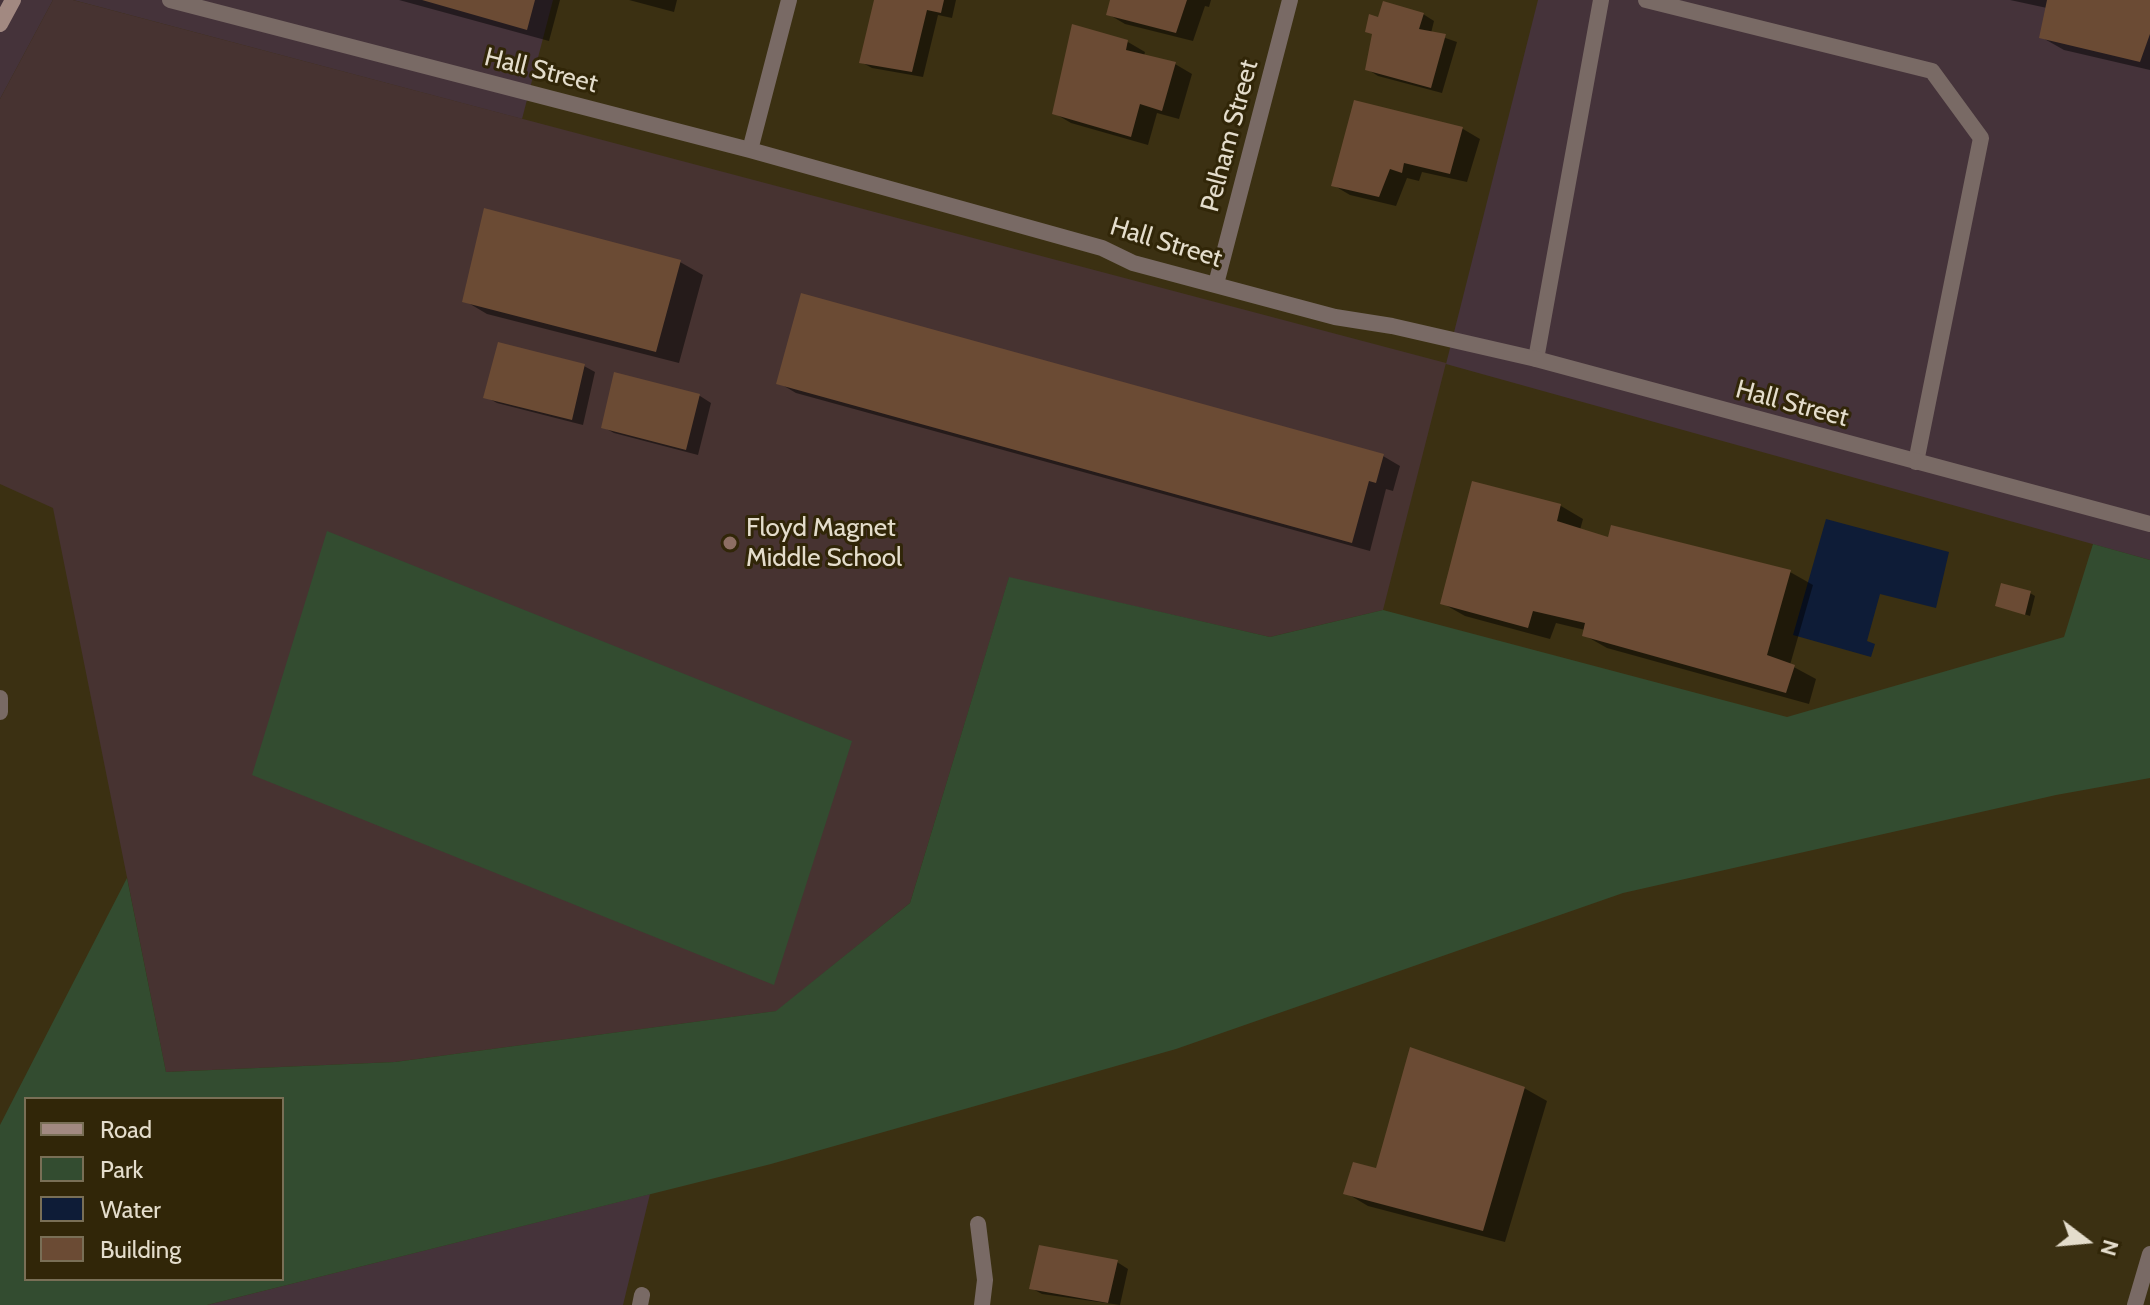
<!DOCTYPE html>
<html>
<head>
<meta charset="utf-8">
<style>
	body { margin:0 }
	#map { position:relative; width:2150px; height:1305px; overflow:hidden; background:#3b3012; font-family:Cabin,sans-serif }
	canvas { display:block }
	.legend { position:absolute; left:24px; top:1097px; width:260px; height:184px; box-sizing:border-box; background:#312608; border:2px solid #796f56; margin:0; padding:10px 14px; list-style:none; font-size:24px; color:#e4ddcc }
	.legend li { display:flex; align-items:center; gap:16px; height:40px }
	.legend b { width:40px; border:2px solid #796f56 }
	.north { position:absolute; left:2046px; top:1201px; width:80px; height:80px; -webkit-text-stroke:6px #312608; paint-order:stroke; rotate:106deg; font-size:22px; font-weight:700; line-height:32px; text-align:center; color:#e4ddcc }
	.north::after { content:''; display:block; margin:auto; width:28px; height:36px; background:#e4ddcc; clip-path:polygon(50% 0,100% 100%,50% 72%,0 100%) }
</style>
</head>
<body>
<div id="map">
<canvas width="2150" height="1305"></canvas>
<ul class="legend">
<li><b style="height:10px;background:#a28981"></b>Road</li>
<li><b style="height:22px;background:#334c30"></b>Park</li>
<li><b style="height:22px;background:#0e1c37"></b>Water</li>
<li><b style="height:22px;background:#6b4b34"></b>Building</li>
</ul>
<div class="north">N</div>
</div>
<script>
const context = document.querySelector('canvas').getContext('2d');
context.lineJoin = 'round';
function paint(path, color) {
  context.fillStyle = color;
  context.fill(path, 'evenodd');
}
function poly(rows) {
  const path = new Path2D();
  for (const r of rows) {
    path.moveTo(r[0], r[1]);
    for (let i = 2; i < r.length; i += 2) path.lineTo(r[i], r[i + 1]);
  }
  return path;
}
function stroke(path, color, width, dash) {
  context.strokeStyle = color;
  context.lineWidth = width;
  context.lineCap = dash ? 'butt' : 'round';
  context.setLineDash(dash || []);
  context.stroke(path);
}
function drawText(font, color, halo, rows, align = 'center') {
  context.font = font + ' Cabin,sans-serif';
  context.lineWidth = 6;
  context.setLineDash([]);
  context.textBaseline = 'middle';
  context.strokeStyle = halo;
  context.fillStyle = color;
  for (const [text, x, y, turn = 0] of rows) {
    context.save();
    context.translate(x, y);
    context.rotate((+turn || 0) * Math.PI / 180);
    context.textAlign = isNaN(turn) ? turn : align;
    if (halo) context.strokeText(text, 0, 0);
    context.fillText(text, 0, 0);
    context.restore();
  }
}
const commercial = poly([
	[0,0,53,0,0,99],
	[73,0,553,0,522,119],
	[1538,0,2150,0,2150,560,1446,364],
	[650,1194,623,1305,207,1305]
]);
const education = poly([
	[53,0,73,0,1446,363,1383,610,1270,637,1009,578,910,903,777,1011,395,1062,166,1072,53,508,0,484,0,99]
]);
const green = poly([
	[327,531,852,741,774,985,252,775],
	[2093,544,2150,560,2150,778,2056,795,1623,893,1176,1049,771,1164,207,1305,0,1305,0,1125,127,878,166,1072,395,1062,776,1011,910,903,1009,577,1270,637,1383,610,1787,717,2064,637],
	[26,1099,282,1099,282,1279,26,1279]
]);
const water = poly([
	[1826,519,1949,552,1936,608,1880,594,1867,641,1875,644,1871,657,1793,635]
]);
const shadow = poly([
	[399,0,560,0,549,41],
	[629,0,677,0,674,12],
	[876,0,956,0,952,18,938,15,923,77,872,68,861,62],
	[1112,0,1211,0,1209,7,1205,6,1193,41,1125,24,1108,14],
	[2010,0,2150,0,2150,70,2064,50,2041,37,2047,8],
	[1423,14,1434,21,1431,33,1457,42,1442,93,1378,76,1367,69],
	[1128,42,1145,52,1144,56,1175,64,1192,74,1179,119,1157,113,1148,145,1071,123,1054,113],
	[1355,102,1463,129,1480,139,1467,182,1422,172,1419,181,1407,178,1396,206,1350,195,1333,185],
	[680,262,703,275,679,363,487,314,465,301],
	[584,366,595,372,583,425,497,403,486,397],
	[616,375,700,396,711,403,698,455,614,433,603,427],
	[779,383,1383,456,1400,466,1393,491,1386,489,1370,551,796,393],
	[1474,483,1561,506,1583,519,1580,530,1609,539,1790,572,1813,585,1790,665,1816,679,1809,704,1607,648,1584,635,1585,630,1556,623,1550,639,1465,616,1442,603],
	[2030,593,2035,596,2030,616,1997,605],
	[1524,1088,1547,1101,1505,1242,1368,1206,1346,1193,1378,1171],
	[1117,1262,1128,1269,1120,1305,1042,1294,1031,1288]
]);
const building = poly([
	[422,0,535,0,527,30],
	[874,0,944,0,941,13,927,10,912,72,859,63],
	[1110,0,1187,0,1176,33,1106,15],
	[2047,0,2150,0,2150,34,2140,62,2039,38],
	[1383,1,1424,13,1419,29,1446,34,1431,88,1365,70,1372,34,1365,32,1369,14,1378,17],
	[1072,24,1128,40,1126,50,1176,62,1162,111,1140,104,1131,137,1052,114],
	[1354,100,1463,127,1450,174,1404,163,1402,173,1390,169,1379,197,1331,186],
	[484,208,681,260,656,352,462,302],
	[801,293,1384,454,1376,483,1369,481,1352,543,776,384],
	[498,342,585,364,572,420,483,398],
	[614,372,700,394,686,450,601,428],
	[1472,481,1561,504,1557,521,1608,537,1611,525,1791,570,1767,655,1795,665,1786,693,1582,636,1585,623,1533,611,1528,628,1440,604],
	[2001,583,2031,591,2025,615,1995,606],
	[1410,1047,1525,1087,1483,1231,1343,1194,1353,1162,1376,1168],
	[1039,1245,1118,1260,1108,1303,1029,1289]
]);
const lane = poly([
	[1646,0,1932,71,1981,138,1916,462],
	[1536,359,1601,0],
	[0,698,0,712]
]);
const street = poly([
	[170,0,750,150,1102,248,1133,263,1335,317,1392,326,1536,359,2150,524],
	[750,150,789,0],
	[1216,284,1290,0],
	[978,1224,985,1280,982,1305],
	[640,1305,642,1295],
	[2135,1305,2150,1254]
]);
const secondary = poly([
	[0,24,13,0]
]);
const markers = [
	[730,543,8,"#8d6e63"]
];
const streetNames = [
	["Hall Street",541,71,14],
	["Pelham Street",1230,136,-75],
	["Hall Street",1166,243,17],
	["Hall Street",1792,404,15]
];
const poiNames = [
	["Floyd Magnet",746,528],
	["Middle School",746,558]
];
paint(commercial, '#45333a');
paint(education, '#473331');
paint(green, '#334c30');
paint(water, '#0e1c37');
paint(shadow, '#0007');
paint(building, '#6b4b34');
stroke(lane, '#796a65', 16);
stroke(street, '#796a65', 16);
stroke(secondary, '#a28981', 16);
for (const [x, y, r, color] of markers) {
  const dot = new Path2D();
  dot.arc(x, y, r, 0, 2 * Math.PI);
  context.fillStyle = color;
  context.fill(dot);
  stroke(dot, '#312608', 3);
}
drawText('26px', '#e4ddcc', '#312608', streetNames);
drawText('26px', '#e4ddcc', '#312608', poiNames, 'left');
</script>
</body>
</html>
